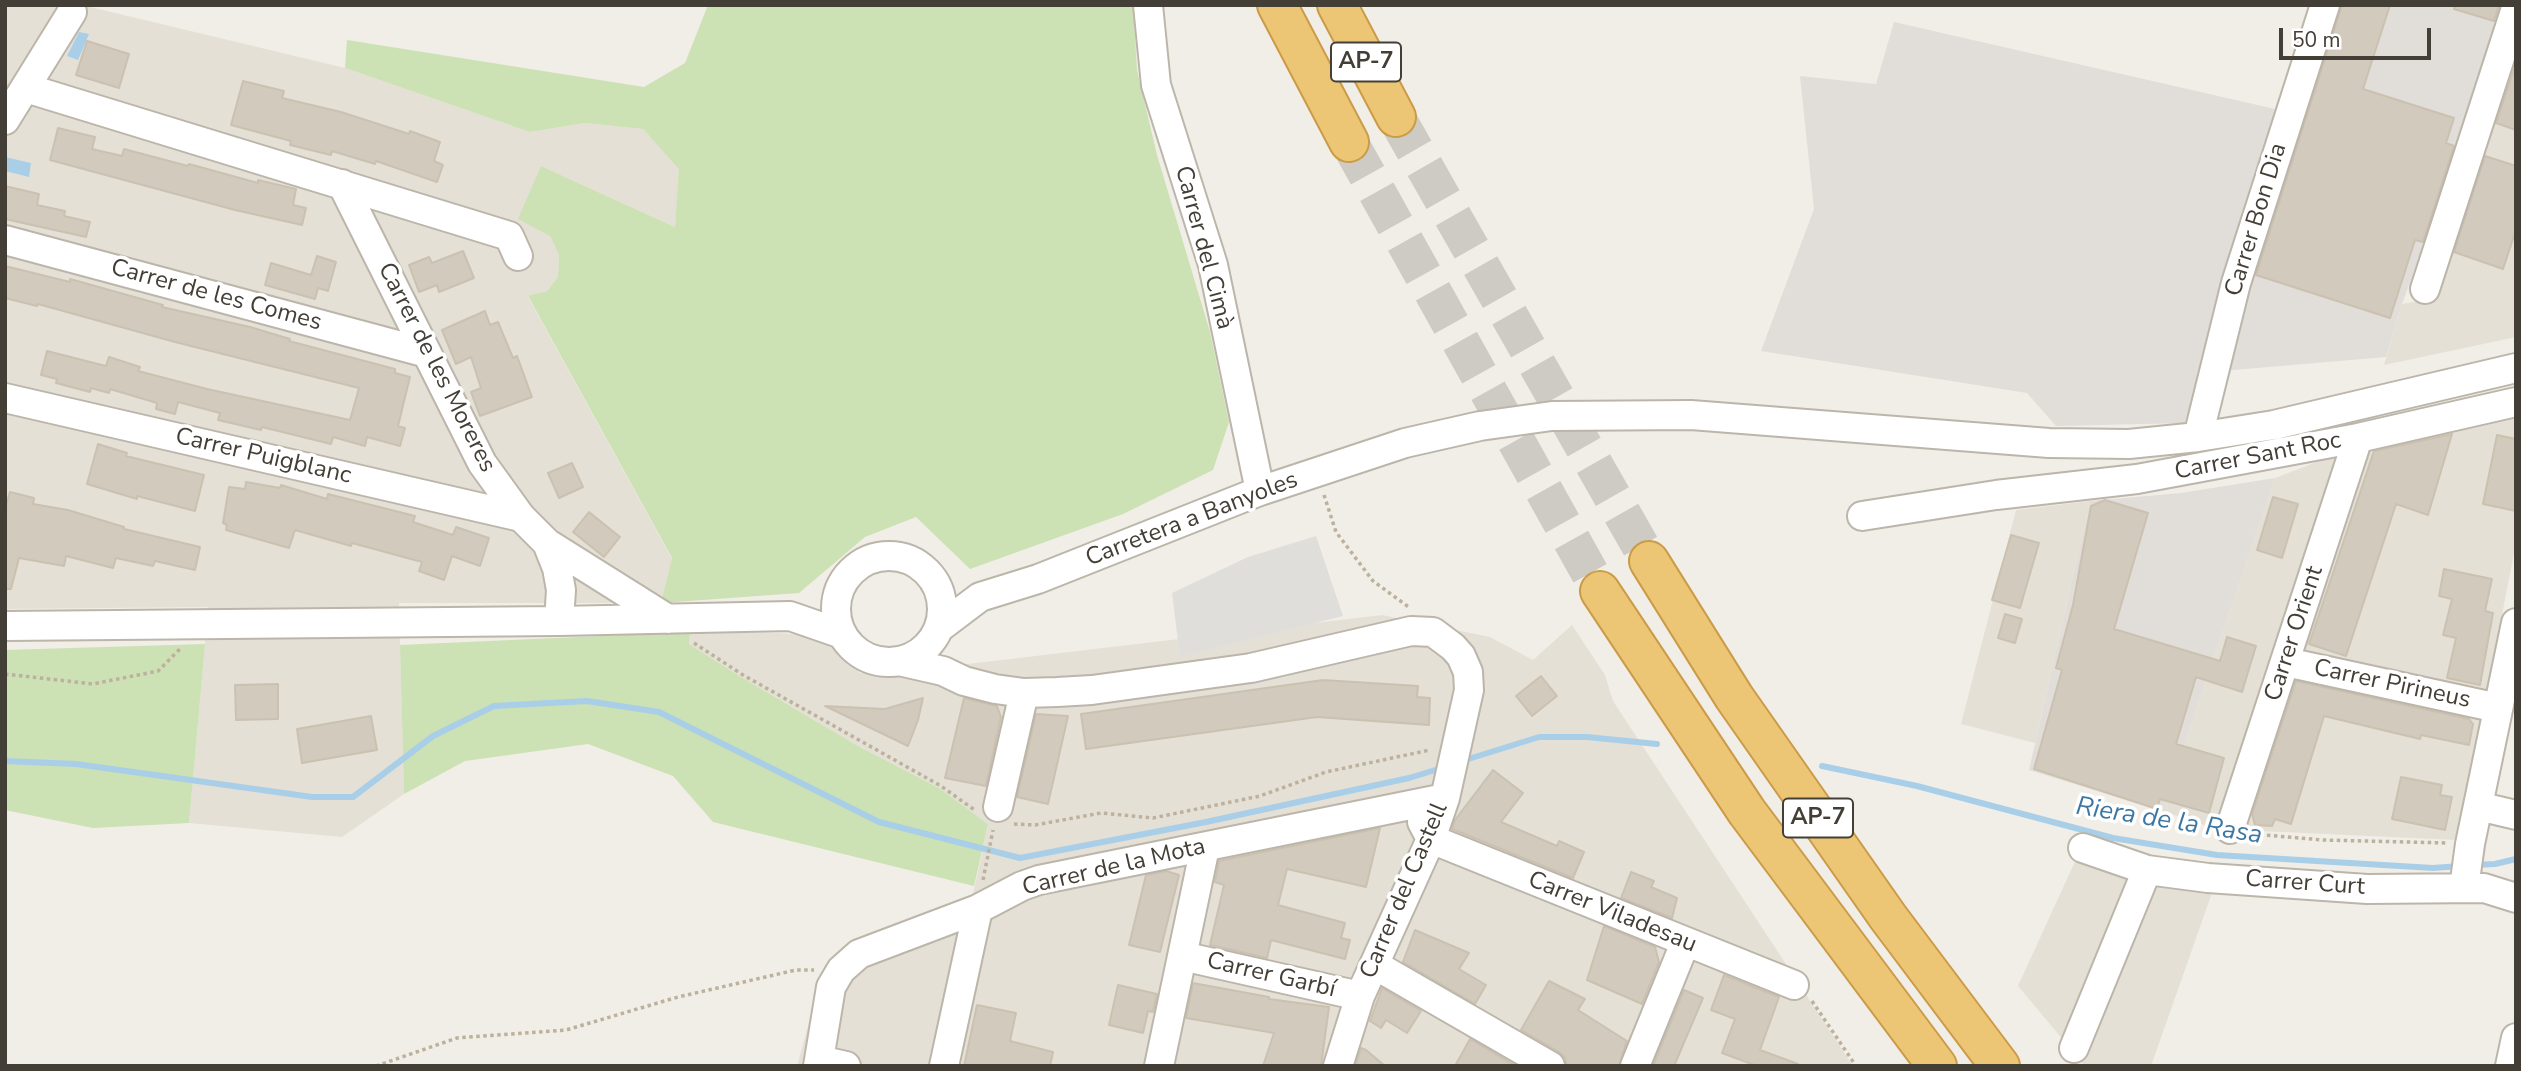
<!DOCTYPE html>
<html>
<head>
<meta charset="utf-8">
<style>
	body { margin:0 }
	#map { position:relative; width:2521px; height:1071px; overflow:hidden; background:#f1eee7; font-family:"Nunito Sans",sans-serif }
	canvas { display:block }
	.frame { position:absolute; inset:0; border:7px solid #433e36; pointer-events:none }
	.scale { position:absolute; left:2279px; top:28px; width:152px; height:32px; box-sizing:border-box; border:4px solid #433e36; border-top:0; padding-left:9px; font-size:21px; line-height:24px; white-space:nowrap; color:#433e36; -webkit-text-stroke:5px #fff; paint-order:stroke }
</style>
</head>
<body>
<div id="map">
<canvas width="2521" height="1071"></canvas>
<div class="frame"></div>
<div class="scale">50 m</div>
</div>
<script>
const context = document.querySelector('canvas').getContext('2d');
context.lineJoin = 'round';
function paint(path, color) {
  context.fillStyle = color;
  context.fill(path, 'evenodd');
}
function poly(rows) {
  const path = new Path2D();
  for (const r of rows) {
    if (r.length === 3) {
      path.moveTo(r[0] + r[2], r[1]);
      path.arc(r[0], r[1], r[2], 0, 2 * Math.PI);
      continue;
    }
    path.moveTo(r[0], r[1]);
    for (let i = 2; i < r.length; i += 2) path.lineTo(r[i], r[i + 1]);
  }
  return path;
}
function stroke(path, color, width, dash) {
  context.strokeStyle = color;
  context.lineWidth = width;
  context.lineCap = dash ? 'butt' : 'round';
  context.setLineDash(dash || []);
  context.stroke(path);
}
function drawText(font, color, halo, rows, align = 'center') {
  context.font = font + ' "Nunito Sans",sans-serif';
  context.lineWidth = 7;
  context.setLineDash([]);
  context.textBaseline = 'middle';
  context.strokeStyle = halo;
  context.fillStyle = color;
  for (const [text, x, y, turn = 0] of rows) {
    context.save();
    context.translate(x, y);
    context.rotate((+turn || 0) * Math.PI / 180);
    context.textAlign = isNaN(turn) ? turn : align;
    if (halo) context.strokeText(text, 0, 0);
    context.fillText(text, 0, 0);
    context.restore();
  }
}
const residential = poly([
	[5,5,82,5,345,68,530,132,585,123,643,129,680,169,675,227,541,166,550,236,559,255,558,277,547,291,528,297,672,559,661,603,399,603,404,794,342,837,189,823,208,607,5,609],
	[2516,25,2516,337,2384,365,2402,304,2426,300],
	[2516,414,2516,543,2458,840,2216,829,2162,811,2275,478,2369,442],
	[2090,501,2035,743,1961,724,2016,510],
	[1382,615,1490,637,1533,660,1572,625,1605,675,1613,701,1853,1066,797,1066,825,965,857,942,972,899,988,824,939,788,858,746,741,677,689,644,690,632,777,633,822,636,860,673,968,664],
	[2078,855,2213,890,2151,1066,2085,1066,2018,986]
]);
const industrial = poly([
	[2333,5,2510,5,2402,304,2386,357,2222,371],
	[1894,22,2275,109,2185,423,2056,426,2027,393,1761,351,1814,209,1800,76,1876,84],
	[2275,478,2162,811,2029,770,2090,501,2181,493]
]);
const green = poly([
	[708,5,1133,5,1137,70,1157,155,1210,332,1229,422,1213,470,1123,514,970,569,916,517,865,537,799,593,661,603,672,558,528,296,547,291,558,277,559,255,550,236,518,219,541,166,675,227,679,169,643,129,585,123,530,132,345,68,347,40,644,87,685,63],
	[690,632,689,644,741,677,858,746,939,788,988,824,974,886,713,822,673,776,588,744,465,761,404,794,400,645],
	[205,644,189,823,93,828,5,810,5,650]
]);
const parking = poly([
	[1316,536,1343,616,1180,657,1172,593,1248,557]
]);
const water = poly([
	[79,32,89,34,78,60,67,56],
	[5,157,31,163,29,177,5,171]
]);
const stream = poly([
	[5,761,76,764,312,797,353,797,433,736,494,706,587,701,659,712,879,822,1020,858,1206,822,1409,778,1445,767],
	[1462,761,1539,737,1587,737,1657,744],
	[1822,766,1917,786,2113,838,2217,855,2433,868,2460,866],
	[2474,865,2495,864,2516,859]
]);
const building = poly([
	[2342,5,2390,5,2363,89,2454,118,2446,143,2454,146,2423,242,2415,240,2390,318,2256,275,2342,5],
	[2455,5,2499,5,2494,21,2454,9,2455,5],
	[87,41,129,54,119,88,76,75,87,41],
	[2516,63,2516,130,2496,123,2516,63],
	[243,81,284,91,282,98,341,112,409,134,410,131,440,142,434,161,443,165,437,182,376,161,375,164,332,151,331,155,290,145,291,141,231,125,243,81],
	[58,128,95,137,92,149,122,156,124,149,188,166,189,164,258,183,258,180,296,189,293,205,306,208,302,225,235,210,50,160,58,128],
	[2485,156,2516,166,2516,230,2503,269,2454,252,2485,156],
	[5,186,39,194,37,205,65,211,64,216,90,222,86,237,5,219,5,186],
	[463,251,474,278,439,292,437,285,419,292,409,265,429,257,432,263,463,251],
	[317,256,336,262,328,291,318,288,315,299,265,285,271,263,311,275,317,256],
	[5,266,70,282,70,279,163,305,162,307,250,327,290,339,289,341,395,369,395,373,410,377,398,426,405,428,400,446,367,437,365,446,333,437,331,444,262,427,261,430,218,420,220,413,178,402,175,414,156,409,157,403,110,389,109,393,91,388,90,392,56,383,57,379,41,375,47,351,106,366,109,357,140,367,138,371,207,389,350,420,359,388,175,342,38,304,37,306,5,298,5,266],
	[485,311,490,325,498,322,513,358,517,356,532,397,480,416,471,392,481,388,471,357,456,364,442,330,485,311],
	[2452,434,2428,515,2396,504,2346,656,2309,644,2374,451,2452,434],
	[2497,435,2516,439,2516,511,2483,504,2497,435],
	[98,444,127,453,126,456,204,475,195,511,137,496,137,499,87,484,98,444],
	[572,463,583,487,559,498,548,473,572,463],
	[246,482,280,488,281,485,327,499,328,494,415,516,413,522,453,535,456,527,489,538,480,566,452,556,444,580,419,571,422,562,352,543,351,546,295,530,289,548,226,530,227,525,223,523,229,487,245,489,246,482],
	[10,492,34,498,33,504,68,510,124,527,124,529,200,547,195,570,155,561,153,566,116,558,113,568,66,556,64,566,19,558,11,589,5,589,5,509,10,492],
	[2273,497,2298,504,2282,558,2257,550,2273,497],
	[2105,500,2148,513,2114,629,2220,661,2227,637,2256,646,2242,692,2196,677,2176,744,2224,758,2209,813,2160,799,2157,809,2034,769,2062,670,2056,668,2073,605,2091,506,2105,500],
	[589,512,620,537,604,557,573,532,589,512],
	[2011,535,2039,543,2020,608,1992,600,2011,535],
	[2444,569,2492,579,2485,611,2493,613,2480,685,2447,678,2456,638,2443,635,2452,599,2439,596,2444,569],
	[2005,614,2022,619,2015,643,1998,638,2005,614],
	[1541,676,1557,696,1532,716,1516,696,1541,676],
	[1323,680,1418,686,1417,697,1430,698,1429,725,1317,717,1086,749,1081,714,1323,680],
	[2296,681,2469,719,2473,724,2469,745,2421,735,2420,739,2324,716,2291,824,2275,819,2272,826,2255,825,2252,814,2296,681],
	[278,684,278,719,236,720,235,685,278,684],
	[923,698,918,720,908,746,825,706,885,709,923,698],
	[964,698,997,706,1001,717,986,786,945,778,964,698],
	[1036,714,1068,716,1048,804,1017,797,1036,714],
	[371,716,377,750,302,763,297,729,371,716],
	[1493,770,1523,793,1501,822,1557,846,1559,841,1584,852,1573,878,1452,829,1455,820,1493,770],
	[2401,777,2442,785,2440,795,2452,797,2445,830,2392,819,2401,777],
	[1380,828,1366,887,1287,869,1278,905,1345,923,1341,938,1350,940,1345,959,1271,940,1267,958,1210,945,1224,885,1215,882,1219,861,1380,828],
	[1166,871,1179,875,1160,952,1129,945,1146,875,1166,871],
	[1631,872,1654,881,1651,887,1677,898,1672,918,1621,898,1631,872],
	[1604,926,1655,947,1659,962,1642,1004,1587,980,1604,926],
	[1415,930,1469,953,1459,969,1486,985,1475,1004,1403,962,1415,930],
	[1724,975,1779,997,1760,1050,1798,1064,1798,1066,1757,1066,1722,1053,1735,1019,1711,1010,1724,975],
	[1549,981,1585,999,1578,1010,1627,1041,1619,1066,1567,1066,1565,1058,1559,1052,1521,1030,1549,981],
	[1193,983,1269,997,1269,999,1329,1007,1321,1066,1263,1066,1274,1033,1186,1018,1193,983],
	[1118,985,1157,994,1153,1012,1148,1011,1143,1033,1109,1025,1118,985],
	[1382,988,1421,1011,1407,1033,1386,1020,1381,1028,1370,1021,1382,988],
	[1684,990,1703,998,1674,1066,1653,1066,1684,990],
	[977,1005,1016,1013,1010,1041,1053,1052,1050,1066,964,1066,977,1005],
	[1470,1039,1516,1066,1455,1066,1470,1039],
	[1361,1048,1366,1050,1385,1066,1355,1066,1361,1048]
]);
const highwayTunnel = poly([
	[1396,117,1649,561],
	[1349,142,1600,591]
]);
const path = poly([
	[1324,495,1336,532,1373,581,1410,608],
	[694,643,743,675,941,786,976,811],
	[5,674,93,684,158,671,180,649],
	[1014,824,1035,825,1101,813,1153,818,1260,796,1326,772,1430,750],
	[2253,834,2323,840,2448,843],
	[983,880,993,830],
	[1812,1001,1856,1066],
	[376,1066,457,1038,566,1030,678,997,796,970,814,970]
]);
const minor = poly([
	[1148,5,1156,85,1213,265,1260,491],
	[26,88,509,236,518,256],
	[5,120,72,12],
	[342,184,482,463,521,517,547,543,668,619],
	[5,240,427,353],
	[2425,289,2516,8],
	[5,398,521,517],
	[2198,437,2236,283,2325,5],
	[1862,516,1996,495,2137,479,2358,438,2516,402],
	[547,543,557,568,561,590,559,621],
	[889,609,53],
	[5,626,559,621,790,616,842,634],
	[939,628,980,597,1038,579,1260,491,1405,443,1480,426,1552,416,1691,415,2049,443,2129,444,2198,437,2274,425,2516,368],
	[899,661,943,671,964,681,995,689,1024,693,1057,692,1092,690,1251,668,1411,631,1433,632,1453,647,1461,656,1468,672,1469,690,1445,798,1431,839,1360,996,1338,1066],
	[2286,662,2498,708],
	[2478,806,2516,815],
	[998,807,1024,693],
	[1422,822,1431,839,1794,985],
	[2230,829,2358,438],
	[2083,848,2147,870,2208,878,2367,889,2484,888,2516,898],
	[2464,888,2470,844,2516,623],
	[1182,956,1360,996],
	[1375,965,1550,1066],
	[2074,1048,2147,870],
	[819,1060,846,1066],
	[818,1066,831,987,841,970,859,954,978,909,1022,886,1039,880,1445,798],
	[944,1066,978,909],
	[1159,1066,1205,847],
	[1635,1066,1685,943],
	[2510,1066,2516,1038]
]);
const highway = poly([
	[1277,5,1349,142],
	[1337,5,1396,117],
	[1649,561,1734,697,1888,917,2000,1066],
	[1600,591,1747,812,1937,1066]
]);
const shields = [
	[1366,62,70],
	[1818,818,70]
];
const shieldNames = [
	["AP-7",1366,62],
	["AP-7",1818,818]
];
const streetNames = [
	["Carrer Bon Dia",2257,220,-73],
	["Carrer del Cimà",1203,248,75],
	["Carrer de les Comes",216,296,15],
	["Carrer de les Moreres",436,368,63],
	["Carrer Puigblanc",263,457,13],
	["Carrer Sant Roc",2258,457,-11],
	["Carretera a Banyoles",1192,520,-21],
	["Carrer Orient",2295,634,-72],
	["Carrer Pirineus",2392,685,12],
	["Carrer de la Mota",1114,868,-13],
	["Carrer Curt",2305,884,4],
	["Carrer del Castell",1405,891,-67],
	["Carrer Viladesau",1612,913,22],
	["Carrer Garbí",1271,976,13]
];
const waterNames = [
	["Riera de la Rasa",2169,822,9]
];
paint(residential, '#e5e0d5');
paint(industrial, '#e1ddd8');
paint(green, '#cce1b4');
paint(parking, '#e0dedb');
paint(water, '#a9cee8');
stroke(stream, '#a9cee8', 6);
paint(building, '#d1cabd');
stroke(building, '#cbc1b1', 2);
stroke(highwayTunnel, '#cecbc4', 38, [38, 19]);
stroke(minor, '#bcb5aa', 32);
stroke(highway, '#cb9b47', 42);
stroke(path, '#bcb19d', 3.5, [3.5, 3.5]);
stroke(minor, '#fff', 28);
stroke(highway, '#edc675', 38);
for (const [x, y, w] of shields) {
  const box = new Path2D();
  box.roundRect(x - w / 2, y - 19.5, w, 39, 5);
  context.fillStyle = '#fff';
  context.fill(box);
  stroke(box, '#433e36', 2);
}
drawText('bold 23px', '#433e36', null, shieldNames);
drawText('24px', '#433e36', '#fff', streetNames);
drawText('italic 26px', '#3c77a3', '#fff', waterNames);
</script>
</body>
</html>
